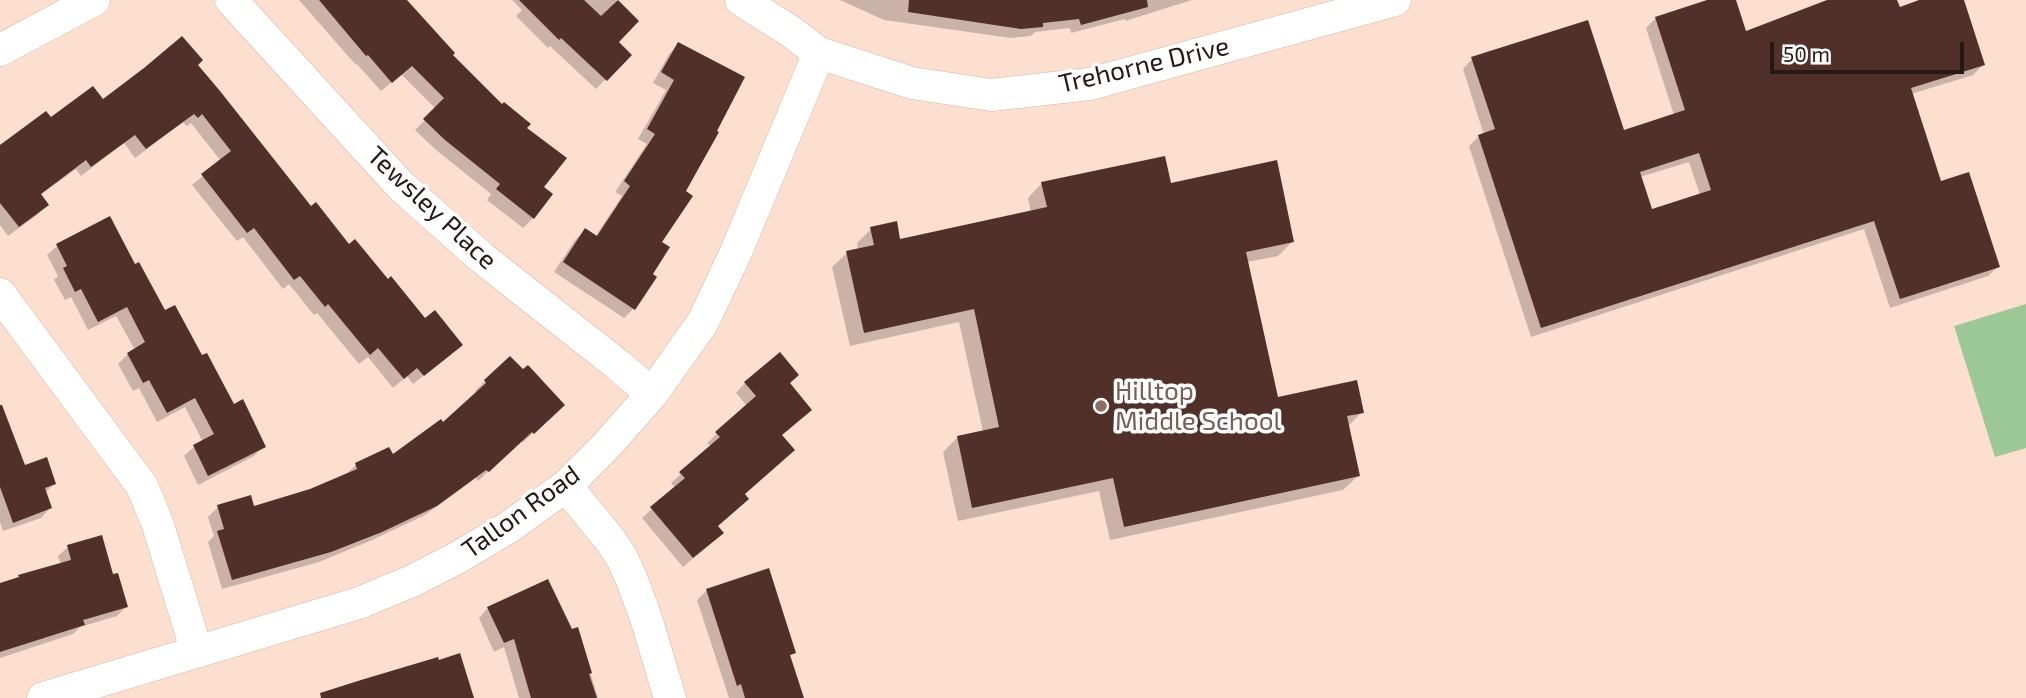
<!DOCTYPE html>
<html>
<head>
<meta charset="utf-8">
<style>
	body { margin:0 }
	#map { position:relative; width:2026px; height:698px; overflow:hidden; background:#fddfd0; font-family:"Exo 2",sans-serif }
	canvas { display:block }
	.scale { position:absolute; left:1770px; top:42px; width:194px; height:32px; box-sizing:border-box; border:4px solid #261913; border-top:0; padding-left:9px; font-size:21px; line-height:24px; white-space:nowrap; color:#261913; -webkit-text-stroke:5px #fff; paint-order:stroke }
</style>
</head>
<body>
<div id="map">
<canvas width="2026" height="698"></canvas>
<div class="scale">50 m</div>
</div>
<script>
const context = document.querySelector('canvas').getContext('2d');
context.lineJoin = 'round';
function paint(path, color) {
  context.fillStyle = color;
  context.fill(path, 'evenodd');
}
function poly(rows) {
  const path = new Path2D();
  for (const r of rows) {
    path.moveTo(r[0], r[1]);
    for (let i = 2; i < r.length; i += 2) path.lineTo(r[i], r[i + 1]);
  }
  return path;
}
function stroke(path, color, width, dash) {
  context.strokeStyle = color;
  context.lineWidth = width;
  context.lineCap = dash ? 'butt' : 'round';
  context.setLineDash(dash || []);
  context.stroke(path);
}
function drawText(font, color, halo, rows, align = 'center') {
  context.font = font + ' "Exo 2",sans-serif';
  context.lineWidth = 7;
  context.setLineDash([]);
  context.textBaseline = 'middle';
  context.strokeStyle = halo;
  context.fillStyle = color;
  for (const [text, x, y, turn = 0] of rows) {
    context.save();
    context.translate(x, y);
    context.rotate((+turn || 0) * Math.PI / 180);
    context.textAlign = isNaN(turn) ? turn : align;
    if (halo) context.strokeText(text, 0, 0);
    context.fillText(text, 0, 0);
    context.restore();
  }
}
const green = poly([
	[2026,304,2026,448,1995,457,1954,326]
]);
const shadow = poly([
	[299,0,404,0,451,55,525,129,542,187,551,195,533,218,523,228,487,200,491,194,436,150,415,130,436,109,401,74,381,91,357,64,356,65],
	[512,0,616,0,637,21,616,42,629,55,596,89,550,46,548,48,516,16,522,10],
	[840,0,1192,0,1125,21,1125,19,1071,33,1070,28,1035,32,1031,36,1011,38,884,20],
	[1712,0,1734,0,1745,33,1834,0,1895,0,1898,9,1924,0,1962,0,1983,65,1973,75,1911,94,1940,183,1998,267,1988,276,1890,308,1864,229,1531,337,1469,146,1479,136,1484,135,1463,69,1472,59,1623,132,1674,115,1646,28,1656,18],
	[1689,162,1700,195,1651,211,1640,177],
	[679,44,683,192,660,242,633,309,624,318,554,272,575,240,585,231,595,237,622,196,615,192,647,144,638,139,666,90,653,83,669,54],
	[196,65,311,209,451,354,413,384,407,376,393,388,368,357,359,364,317,313,314,315,289,284,283,289,243,237,237,241,192,185,221,161,191,123,187,126,183,122,135,158,124,143,81,176,76,169,40,195,47,205,37,215,8,236,0,225,0,143,2,146,50,119],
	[1042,183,1170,185,1293,241,1278,256,1247,262,1276,399,1362,412,1347,427,1358,476,1343,490,1110,540,1099,491,958,521,943,452,957,438,983,432,959,322,850,346,832,267,847,253,858,250,857,243,871,229,899,241,1031,213,1028,198],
	[57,246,134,266,164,313,202,358,234,406,264,446,254,456,198,485,184,456,194,447,203,442,185,407,157,422,139,388,133,391,118,364,128,354,135,350,116,316,88,330,71,297,65,300,54,280,58,276,47,255],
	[485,381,553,415,523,442,521,440,478,481,476,478,425,515,370,541,319,562,222,589,208,542,214,536,208,517,218,507,253,508,310,490,346,474,356,465,388,449,392,457,443,425,477,393,475,391],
	[745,383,788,384,780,436,743,495,716,526,712,542,683,567,642,518,675,488,671,483,711,447,707,443,747,406,736,393],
	[0,416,24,467,54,484,45,493,50,508,41,518,3,531,0,522],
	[68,547,112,576,126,607,117,616,80,627,73,634,0,658,0,584,61,565,58,556],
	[707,590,794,652,789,657,802,698,729,698,697,600],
	[488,608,571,631,577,629,598,698,519,698,504,647,494,652,479,618]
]);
const building = poly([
	[319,0,407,0,455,53,453,55,502,104,504,102,531,124,527,128,567,158,544,187,553,194,534,219,496,189,500,184,445,140,423,119,444,98,412,66,392,83,368,55,366,56],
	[519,0,584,0,601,16,618,0,639,21,619,42,632,55,607,81,561,38,559,40],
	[909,0,1147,0,1148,7,1081,25,1079,19,1043,23,1043,27,1021,29,908,12],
	[1707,0,1736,0,1746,31,1827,0,1897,0,1900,7,1919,0,1964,0,1985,65,1911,88,1941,181,1969,172,2000,267,1900,299,1874,221,1541,328,1478,135,1495,129,1471,57,1588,20,1624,130,1685,110,1655,17],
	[1699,153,1711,190,1652,209,1640,172],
	[182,36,203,60,198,65,220,91,311,206,316,202,349,244,355,239,388,279,391,276,425,318,435,310,463,345,424,376,417,368,404,379,378,348,370,355,328,304,325,307,300,276,294,280,254,228,247,233,201,174,231,151,202,114,198,118,194,114,146,149,135,135,91,167,86,160,41,194,49,205,19,227,0,203,0,145,46,111,51,117,93,86,103,99,144,68],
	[678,42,745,77,717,131,719,132,686,191,693,196,662,242,670,247,653,274,657,277,635,310,563,262,585,228,597,236,630,186,624,181,655,134,647,129,674,80,661,72],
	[1165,156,1171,183,1277,160,1294,242,1246,252,1278,397,1357,380,1364,413,1347,416,1360,476,1124,527,1113,478,972,508,957,436,999,427,974,309,864,333,846,251,874,245,870,227,897,221,900,239,1047,207,1041,182],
	[110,216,135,264,139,262,165,310,175,305,202,355,207,353,234,404,243,399,266,447,208,476,193,445,214,434,195,398,167,413,149,380,143,383,127,353,145,342,127,307,98,322,81,289,75,292,63,268,67,266,56,244],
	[780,352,799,375,790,383,812,410,782,435,795,450,745,494,749,499,718,526,724,533,693,558,650,507,685,478,679,472,720,437,715,432,756,396,744,382],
	[510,356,523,369,528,365,565,405,534,434,532,432,489,472,486,470,437,506,382,532,331,552,232,580,217,531,224,529,217,505,251,495,254,506,310,489,357,469,355,463,389,447,393,454,441,419,443,422,486,383,484,380],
	[0,405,2,405,25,465,47,457,56,484,45,488,52,508,13,523,0,487],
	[102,535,113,574,118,573,128,607,83,620,85,625,0,652,0,583,19,577,18,575,71,560,67,545],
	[769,568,796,653,790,655,804,698,745,698,741,684,737,686,706,589],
	[548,579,572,629,578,627,592,673,589,674,597,698,531,698,514,639,504,643,487,607],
	[460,653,474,698,321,698,320,693,361,680,438,657,439,660]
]);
const minor = poly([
	[231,0,401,186,482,258,618,365,652,394],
	[741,0,790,31,819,53,912,83,991,95,1090,84,1395,0],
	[0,50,94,0],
	[0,294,142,486,157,522,197,652],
	[566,486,611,541,622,558,632,580,646,618,670,698],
	[43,698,359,603,412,581,457,558,509,527,566,486,606,446,652,394,703,322,736,252,819,53]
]);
const markers = [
	[1101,406,7,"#8d6e63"]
];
const streetNames = [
	["Trehorne Drive",1144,65,-13],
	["Tewsley Place",432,208,43],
	["Tallon Road",521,512,-36]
];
const educationNames = [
	["Hilltop",1115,391],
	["Middle School",1115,421]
];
paint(green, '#9cc897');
paint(shadow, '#0003');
paint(building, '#503029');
stroke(minor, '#d7b3a1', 33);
stroke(minor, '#fff', 32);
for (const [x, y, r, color] of markers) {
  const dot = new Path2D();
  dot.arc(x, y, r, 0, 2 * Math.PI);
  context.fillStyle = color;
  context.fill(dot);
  stroke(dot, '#fff', 2.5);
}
drawText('26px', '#261913', '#fff', streetNames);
drawText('26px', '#785e54', '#fff', educationNames, 'left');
</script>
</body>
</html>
